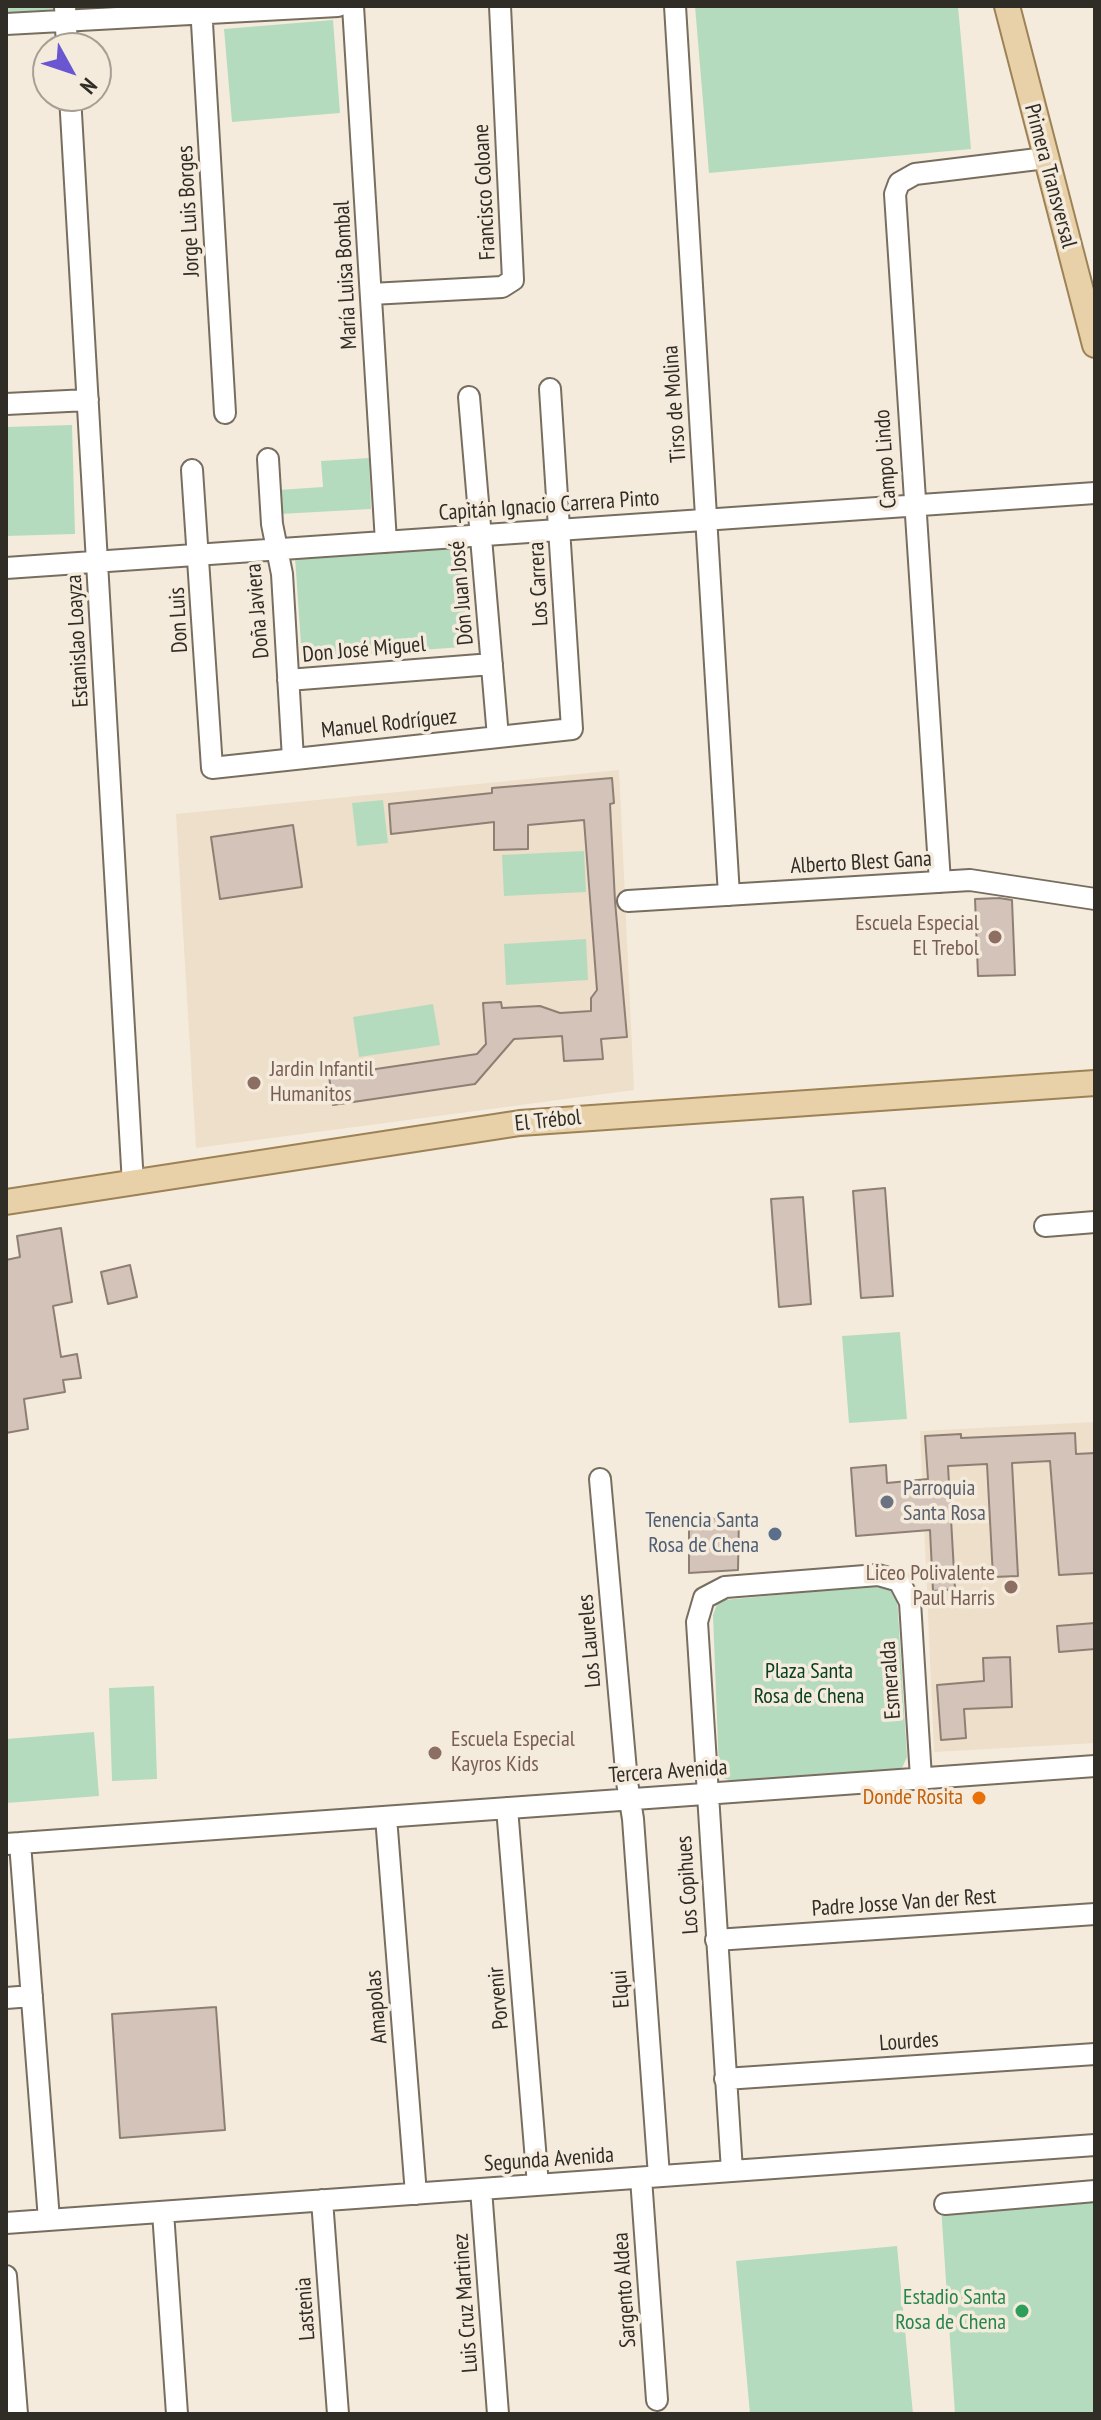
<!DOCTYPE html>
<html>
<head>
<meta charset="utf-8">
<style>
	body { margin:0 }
	#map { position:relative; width:1101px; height:2420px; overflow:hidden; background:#f5ebdc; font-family:"PT Sans Narrow",sans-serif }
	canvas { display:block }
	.frame { position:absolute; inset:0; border:8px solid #302c26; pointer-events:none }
	.north { position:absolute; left:32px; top:32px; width:80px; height:80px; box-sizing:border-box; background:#f5ebdc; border:2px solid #a69f93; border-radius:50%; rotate:130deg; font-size:22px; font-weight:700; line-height:32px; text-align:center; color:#302c26 }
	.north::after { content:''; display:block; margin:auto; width:28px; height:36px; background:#6a56d0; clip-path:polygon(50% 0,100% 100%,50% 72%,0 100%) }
</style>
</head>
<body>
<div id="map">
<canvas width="1101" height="2420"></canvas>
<div class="frame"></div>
<div class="north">N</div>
</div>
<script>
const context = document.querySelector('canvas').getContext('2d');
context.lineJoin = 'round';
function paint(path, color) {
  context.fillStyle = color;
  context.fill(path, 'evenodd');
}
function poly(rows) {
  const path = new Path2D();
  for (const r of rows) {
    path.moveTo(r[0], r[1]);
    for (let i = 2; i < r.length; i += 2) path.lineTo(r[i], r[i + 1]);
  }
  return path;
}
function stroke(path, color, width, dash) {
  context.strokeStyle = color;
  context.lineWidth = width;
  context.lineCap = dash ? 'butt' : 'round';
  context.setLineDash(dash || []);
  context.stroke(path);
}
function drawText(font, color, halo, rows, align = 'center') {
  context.font = font + ' "PT Sans Narrow",sans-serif';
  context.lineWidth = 7;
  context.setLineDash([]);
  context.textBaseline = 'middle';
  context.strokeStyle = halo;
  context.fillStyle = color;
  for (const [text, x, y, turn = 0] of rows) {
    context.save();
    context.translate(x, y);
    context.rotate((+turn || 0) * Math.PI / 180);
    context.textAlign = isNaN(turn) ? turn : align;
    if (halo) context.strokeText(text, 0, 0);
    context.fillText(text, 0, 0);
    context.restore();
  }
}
const built = poly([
	[619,770,634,1090,196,1148,176,814],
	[1095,1422,1095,1743,934,1752,920,1431]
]);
const green = poly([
	[6,6,54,6,55,9,6,13],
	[695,6,958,6,971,149,709,173],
	[333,20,340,113,232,122,224,29],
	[72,425,75,534,6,536,6,427],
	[369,458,371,509,280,514,278,490,323,487,321,461],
	[467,544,475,646,302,659,295,557],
	[383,800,388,843,357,846,352,803],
	[584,851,586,892,504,896,502,855],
	[586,939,588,980,506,985,504,944],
	[433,1004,440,1045,359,1057,353,1017],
	[900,1332,907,1419,849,1423,842,1336],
	[881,1585,893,1588,897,1596,907,1757,902,1768,895,1772,734,1782,723,1778,719,1771,713,1615,717,1604,724,1600],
	[154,1686,157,1779,112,1781,109,1688],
	[94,1732,99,1796,6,1803,6,1739],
	[1095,2197,1095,2414,955,2414,941,2207],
	[897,2246,913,2414,750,2414,736,2261]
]);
const building = poly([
	[612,778,614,803,610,804,615,901,627,1037,601,1039,603,1059,564,1061,562,1036,514,1039,475,1084,333,1105,329,1076,477,1054,486,1044,483,1003,501,1002,502,1008,540,1006,560,1013,591,1011,591,998,597,990,584,820,528,825,528,849,494,850,494,822,391,834,389,804,492,793,492,788,612,778],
	[293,825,302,887,220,899,211,837,293,825],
	[999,898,1012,900,1015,975,978,976,975,899,999,898],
	[885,1188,893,1296,861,1298,853,1191,885,1188],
	[803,1197,811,1304,779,1307,771,1199,803,1197],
	[61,1228,72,1302,53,1306,61,1357,77,1354,81,1378,63,1380,65,1392,24,1399,28,1429,6,1433,6,1260,20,1257,17,1236,61,1228],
	[130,1265,137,1297,108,1304,101,1272,130,1265],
	[1075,1433,1076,1454,1095,1453,1095,1573,1059,1575,1050,1461,1012,1463,1018,1576,993,1577,987,1464,948,1466,955,1589,933,1591,930,1530,856,1536,851,1468,886,1465,887,1483,928,1479,925,1436,961,1434,961,1438,1075,1433],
	[739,1516,738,1570,689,1573,689,1521,739,1516],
	[1095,1623,1095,1649,1059,1652,1057,1626,1095,1623],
	[1010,1657,1012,1707,964,1709,966,1738,941,1740,937,1685,984,1681,983,1658,1010,1657],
	[216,2007,225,2130,120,2138,112,2014,216,2007]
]);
const minor = poly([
	[65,6,67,48],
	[201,6,225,413],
	[353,6,386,542],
	[675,6,729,895],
	[6,24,338,6],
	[70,96,133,1184],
	[371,294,502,287,513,280,500,6],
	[469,397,498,737],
	[6,404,88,400],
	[268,459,272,524,282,574,293,759],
	[192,470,212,768,572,729,550,389],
	[6,568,1095,493],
	[288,680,492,664],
	[940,882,895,194,899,183,915,174,1046,158],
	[628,901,970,880,1095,899],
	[1045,1226,1095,1222],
	[600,1479,627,1782,633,1819,659,2176],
	[507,1808,538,2185],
	[386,1817,416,2194],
	[20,1843,49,2220],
	[6,1844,1095,1766],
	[716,1940,1095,1914],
	[6,1998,32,1996],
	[725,2079,1095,2054],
	[732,2171,697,1622,704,1598,725,1587,878,1575,899,1581,910,1602,921,1778],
	[641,2178,657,2400],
	[481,2189,498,2414],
	[322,2200,338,2414],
	[945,2204,1095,2191],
	[163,2212,177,2414],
	[6,2223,1095,2145],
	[6,2276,17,2414]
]);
const major = poly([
	[1007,6,1095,345],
	[6,1202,520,1123,1095,1083]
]);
const markers = [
	[995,937,8,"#8d6e63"],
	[254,1083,8,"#8d6e63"],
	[887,1502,8,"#6b7280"],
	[775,1534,8,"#5c6f8a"],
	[1011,1587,8,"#8d6e63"],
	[435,1753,8,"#8d6e63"],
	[979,1798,8,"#e8710a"],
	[1022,2311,8,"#2e9e5b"]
];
const streetNames = [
	["Primera Transversal",1050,176,75],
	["Francisco Coloane",485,192,-93],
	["Jorge Luis Borges",189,211,-93],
	["María Luisa Bombal",346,275,-93],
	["Tirso de Molina",675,404,-94],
	["Campo Lindo",886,459,-94],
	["Capitán Ignacio Carrera Pinto",549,506,-4],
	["Los Carrera",539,584,-93],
	["Dón Juan José",462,593,-95],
	["Doña Javiera",258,611,-95],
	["Don Luis",179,620,-93],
	["Estanislao Loayza",78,641,-93],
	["Don José Miguel",364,650,-5],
	["Manuel Rodríguez",389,724,-6],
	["Alberto Blest Gana",861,863,-3],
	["El Trébol",548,1121,-6],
	["Los Laureles",590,1641,-95],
	["Esmeralda",891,1680,-94],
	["Tercera Avenida",668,1772,-4],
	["Los Copihues",688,1885,-94],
	["Padre Josse Van der Rest",904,1903,-4],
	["Elqui",621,1989,-94],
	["Porvenir",499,1998,-95],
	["Amapolas",377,2007,-95],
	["Lourdes",909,2042,-4],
	["Segunda Avenida",549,2160,-4],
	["Sargento Aldea",625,2290,-94],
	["Luis Cruz Martinez",466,2303,-94],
	["Lastenia",306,2309,-94]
];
const educationNames = [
	["Escuela Especial",979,924],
	["El Trebol",979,949],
	["Jardin Infantil",270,1070,"left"],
	["Humanitos",270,1095,"left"],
	["Liceo Polivalente",995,1574],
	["Paul Harris",995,1599],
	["Escuela Especial",451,1740,"left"],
	["Kayros Kids",451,1765,"left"]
];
const worshipNames = [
	["Parroquia",903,1489],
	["Santa Rosa",903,1514]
];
const serviceNames = [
	["Tenencia Santa",759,1521],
	["Rosa de Chena",759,1546]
];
const parkNames = [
	["Plaza Santa",809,1672],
	["Rosa de Chena",809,1697]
];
const foodNames = [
	["Donde Rosita",963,1798]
];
const leisureNames = [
	["Estadio Santa",1006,2298],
	["Rosa de Chena",1006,2323]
];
paint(built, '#eddfc9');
paint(green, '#b5dbbf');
paint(building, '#d3c3b9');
stroke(building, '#8e7f75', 2);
stroke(minor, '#776e60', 24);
stroke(major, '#9d8255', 28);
stroke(minor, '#fff', 20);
stroke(major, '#e8d0a9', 24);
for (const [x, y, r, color] of markers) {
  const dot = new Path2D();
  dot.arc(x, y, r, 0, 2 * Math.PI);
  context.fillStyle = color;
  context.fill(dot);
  stroke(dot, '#f5ebdc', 3);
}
drawText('22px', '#302c26', '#f5ebdc', streetNames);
drawText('22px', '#785e54', '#f5ebdc', educationNames, 'right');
drawText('22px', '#5b616d', '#f5ebdc', worshipNames, 'left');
drawText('22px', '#4e5e75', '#f5ebdc', serviceNames, 'right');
drawText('22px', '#084121', '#f5ebdc', parkNames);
drawText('22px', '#c56008', '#f5ebdc', foodNames, 'right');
drawText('22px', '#27864d', '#f5ebdc', leisureNames, 'right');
</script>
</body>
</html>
